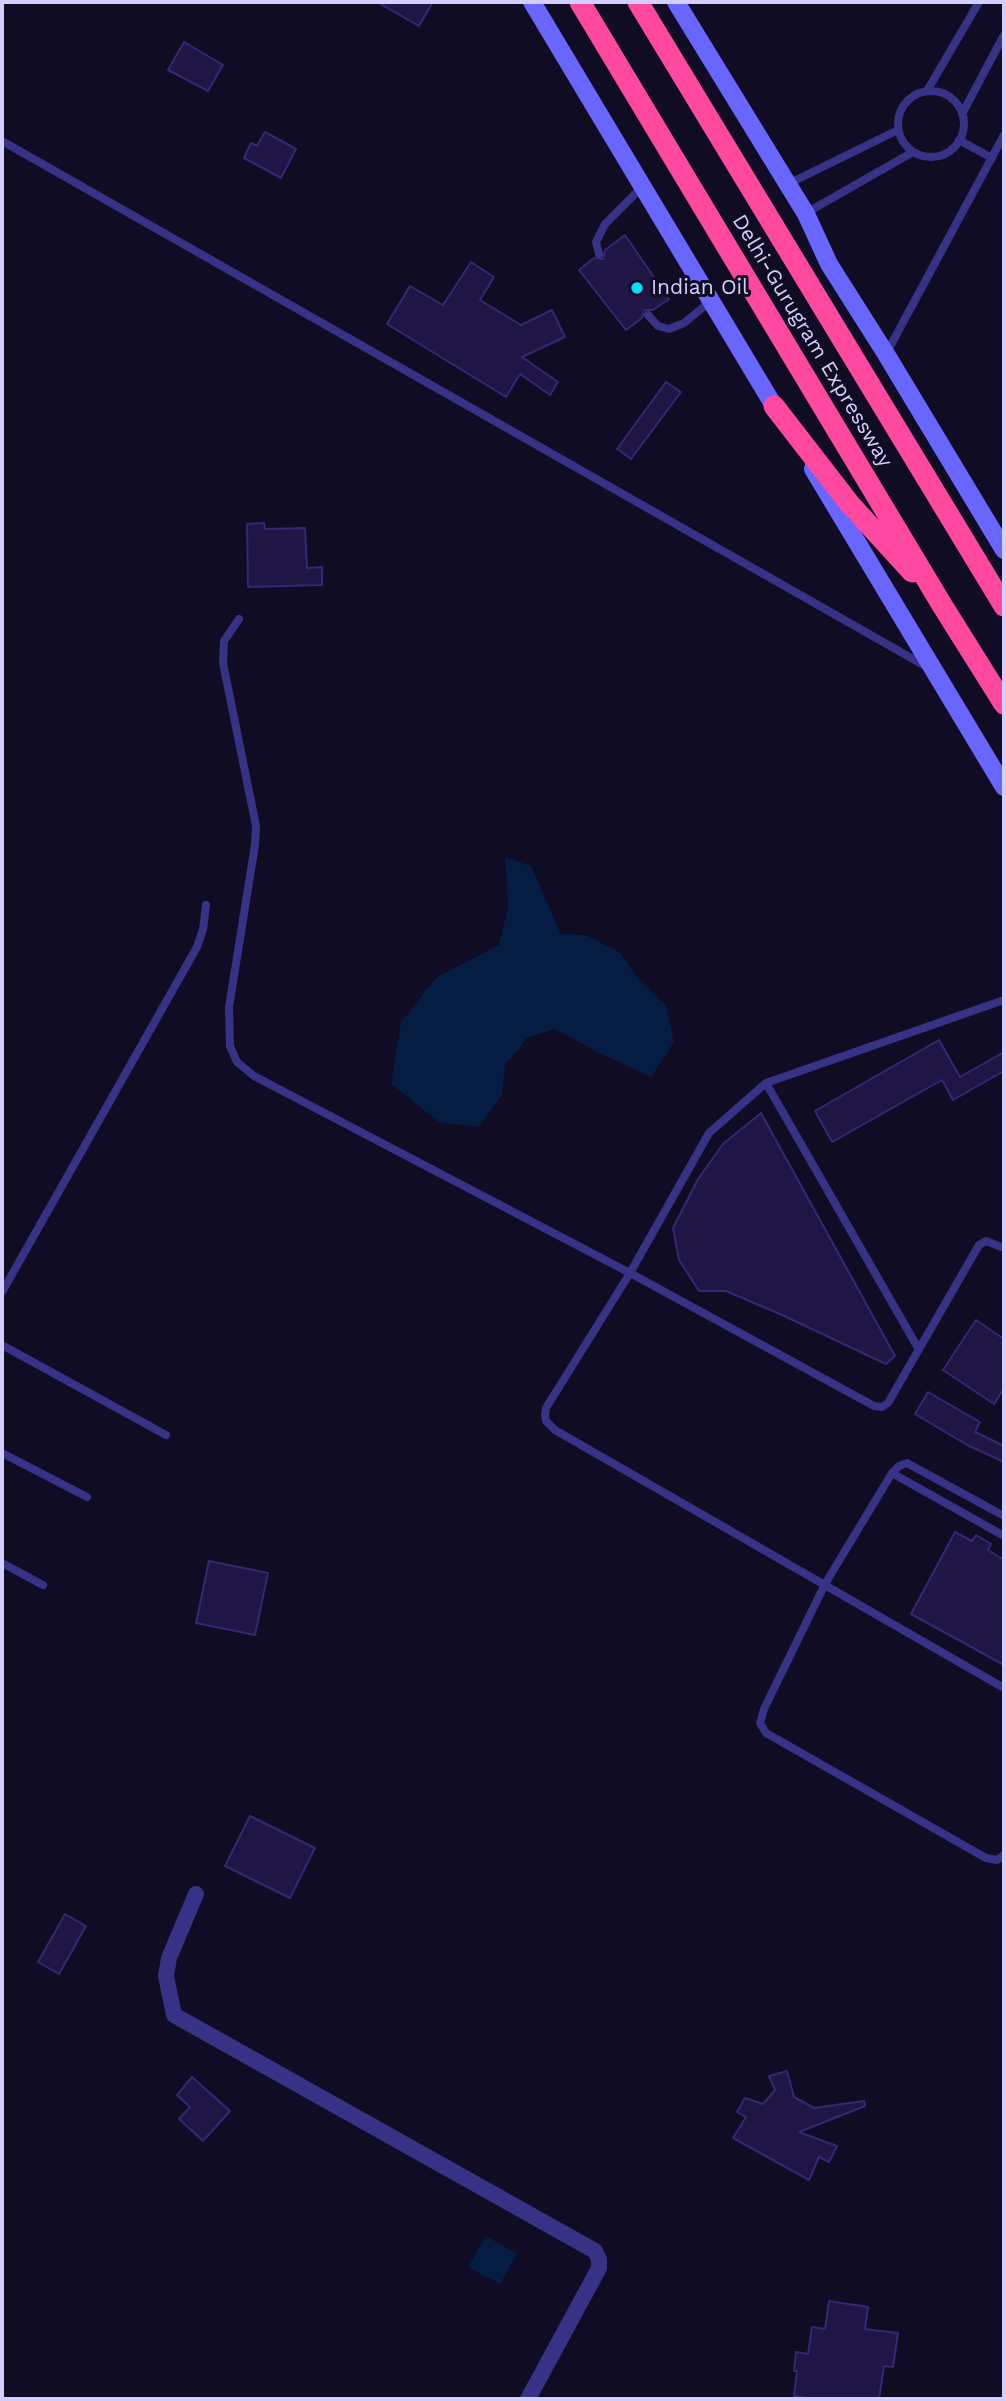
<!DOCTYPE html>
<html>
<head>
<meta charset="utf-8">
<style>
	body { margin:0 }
	#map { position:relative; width:1006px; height:2401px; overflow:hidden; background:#100c23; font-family:"Work Sans",sans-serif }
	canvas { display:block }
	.frame { position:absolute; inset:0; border:4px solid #d4ceff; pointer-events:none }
</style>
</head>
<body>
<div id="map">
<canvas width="1006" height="2401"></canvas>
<div class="frame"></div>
</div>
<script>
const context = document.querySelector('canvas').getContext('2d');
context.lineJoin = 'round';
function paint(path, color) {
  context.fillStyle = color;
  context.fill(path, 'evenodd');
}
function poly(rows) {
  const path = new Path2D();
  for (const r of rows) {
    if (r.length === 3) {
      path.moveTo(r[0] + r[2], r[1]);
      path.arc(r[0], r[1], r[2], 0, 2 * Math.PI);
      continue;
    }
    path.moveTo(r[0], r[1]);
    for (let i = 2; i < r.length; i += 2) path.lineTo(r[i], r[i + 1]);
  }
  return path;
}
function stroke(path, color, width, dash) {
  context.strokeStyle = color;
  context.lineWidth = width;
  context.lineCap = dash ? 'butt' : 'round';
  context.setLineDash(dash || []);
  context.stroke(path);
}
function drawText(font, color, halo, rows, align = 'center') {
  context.font = font + ' "Work Sans",sans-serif';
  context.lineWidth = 6;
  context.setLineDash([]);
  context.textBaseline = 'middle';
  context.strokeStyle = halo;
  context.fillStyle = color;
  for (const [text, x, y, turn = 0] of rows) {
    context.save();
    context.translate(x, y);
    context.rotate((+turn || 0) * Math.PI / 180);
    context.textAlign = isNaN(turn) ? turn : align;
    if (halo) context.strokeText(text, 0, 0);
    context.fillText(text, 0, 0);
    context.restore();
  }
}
const water = poly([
	[505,857,531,866,561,934,586,935,619,952,641,982,666,1005,674,1042,651,1077,599,1053,555,1029,527,1038,505,1065,502,1095,479,1127,439,1122,391,1084,401,1022,437,977,499,945,508,907],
	[486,2236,517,2254,500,2284,468,2267]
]);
const building = poly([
	[377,2,433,2,419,26,377,2],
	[184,42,223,65,208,91,168,70,184,42],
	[265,132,296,149,281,178,244,158,251,143,257,146,265,132],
	[625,235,669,299,653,310,644,310,642,318,626,330,579,270,594,258,603,259,605,250,625,235],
	[471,262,494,277,480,300,521,325,552,310,565,337,522,357,558,382,550,395,520,374,506,397,387,324,410,286,443,305,471,262],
	[666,382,681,392,631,459,617,449,666,382],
	[264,523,265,529,305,528,307,568,322,567,322,585,248,587,247,524,264,523],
	[939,1040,960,1077,1004,1052,1004,1071,953,1100,942,1080,832,1142,815,1111,939,1040],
	[761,1113,895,1356,886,1364,782,1315,726,1291,699,1291,679,1260,673,1228,698,1179,723,1144,761,1113],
	[976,1320,1004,1339,1004,1388,994,1404,943,1370,976,1320],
	[928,1392,980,1422,975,1432,1004,1446,1004,1462,967,1445,915,1414,928,1392],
	[955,1532,972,1541,976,1535,991,1544,988,1550,1004,1560,1004,1665,911,1614,955,1532],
	[209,1561,268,1573,255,1635,196,1623,209,1561],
	[250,1816,315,1848,290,1898,225,1866,250,1816],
	[65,1914,86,1926,59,1974,38,1962,65,1914],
	[787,2071,794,2097,814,2108,864,2101,865,2106,799,2132,837,2146,829,2162,819,2157,809,2180,733,2138,746,2117,737,2112,745,2098,763,2104,775,2090,769,2076,787,2071],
	[192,2077,230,2111,203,2141,179,2119,190,2107,177,2095,192,2077],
	[829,2301,868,2307,865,2329,898,2333,893,2367,884,2366,879,2399,802,2399,802,2397,794,2396,797,2371,794,2371,796,2352,808,2354,812,2327,825,2329,829,2301]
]);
const service = poly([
	[927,91,979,2],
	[931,124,33],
	[962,114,1004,35],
	[959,140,992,158],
	[2,141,927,667],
	[788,184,898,130],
	[806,213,913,152],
	[599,254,596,242,605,224,642,187],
	[648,315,658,326,669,329,684,323,711,301],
	[886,354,1004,135],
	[239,619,224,641,223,663,256,826,255,845,229,1007,230,1046,237,1062,254,1076,630,1273,874,1406,882,1407,888,1403,979,1245,986,1241,1004,1248],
	[1004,1000,766,1083,709,1133,630,1273,546,1408,545,1415,546,1421,555,1430,1004,1688],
	[766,1083,918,1348],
	[2,1292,197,947,203,929,206,905],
	[2,1345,166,1435],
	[2,1453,87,1497],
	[892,1473,899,1466,907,1463,1004,1516],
	[1004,1536,892,1473,825,1584,764,1709,760,1723,766,1733,986,1858,997,1860,1004,1855],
	[2,1563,43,1585]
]);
const minor = poly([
	[196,1894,169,1958,166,1976,174,2015,595,2251,599,2259,599,2268,528,2399]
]);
const secondary = poly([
	[532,2,780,416],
	[676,2,806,214,829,264,886,354,1004,550],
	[813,469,1004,787]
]);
const motorway = poly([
	[580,2,942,605,1004,704],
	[638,2,1004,606],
	[774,406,849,503,912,572]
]);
const markers = [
	[637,288,7,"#00e1f9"]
];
const poiNames = [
	["Indian Oil",651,288]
];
const streetNames = [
	["Delhi-Gurugram Expressway",812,341,59]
];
paint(water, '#051c43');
paint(building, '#201646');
stroke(building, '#362674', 2);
stroke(service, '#363386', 8);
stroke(minor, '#363386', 16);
stroke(secondary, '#6965ff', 18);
stroke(motorway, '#ff49a1', 21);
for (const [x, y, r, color] of markers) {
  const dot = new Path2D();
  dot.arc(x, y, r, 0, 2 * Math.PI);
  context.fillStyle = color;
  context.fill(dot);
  stroke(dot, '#100c23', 2.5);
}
drawText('21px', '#d4ceff', '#100c23', poiNames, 'left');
drawText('21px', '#d4ceff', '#100c23', streetNames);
</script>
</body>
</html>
